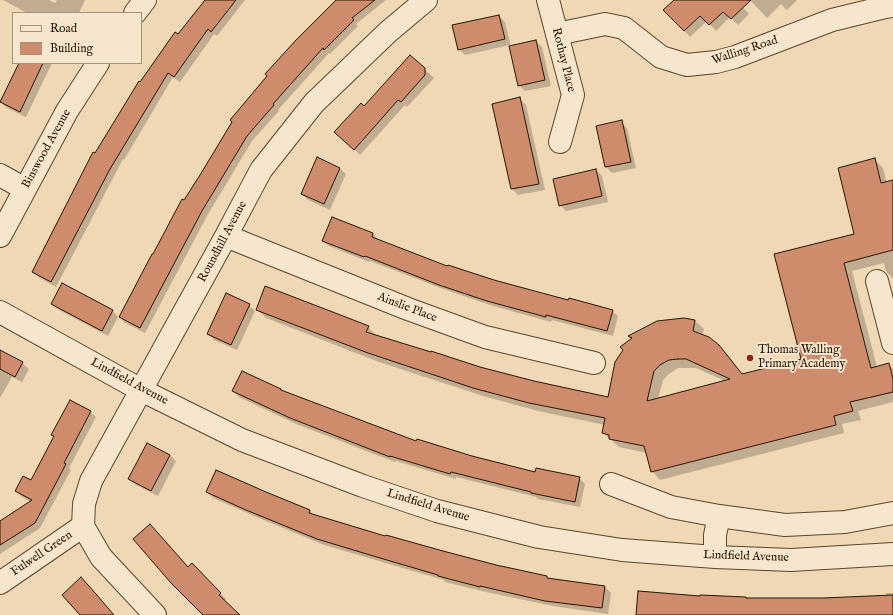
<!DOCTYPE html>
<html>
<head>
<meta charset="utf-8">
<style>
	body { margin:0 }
	#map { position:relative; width:893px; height:615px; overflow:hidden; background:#f1d8b4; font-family:"IM FELL English",serif }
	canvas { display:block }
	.legend { position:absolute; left:12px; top:12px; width:130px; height:52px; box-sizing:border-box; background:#f6e6ce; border:1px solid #a3937c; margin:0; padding:5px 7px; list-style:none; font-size:12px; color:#271601 }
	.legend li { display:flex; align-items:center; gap:8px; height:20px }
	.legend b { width:20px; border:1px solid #a3937c }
</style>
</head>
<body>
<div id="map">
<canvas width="893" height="615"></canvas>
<ul class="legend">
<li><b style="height:5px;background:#f6e6ce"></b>Road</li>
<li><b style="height:11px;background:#ce8c6d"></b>Building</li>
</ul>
</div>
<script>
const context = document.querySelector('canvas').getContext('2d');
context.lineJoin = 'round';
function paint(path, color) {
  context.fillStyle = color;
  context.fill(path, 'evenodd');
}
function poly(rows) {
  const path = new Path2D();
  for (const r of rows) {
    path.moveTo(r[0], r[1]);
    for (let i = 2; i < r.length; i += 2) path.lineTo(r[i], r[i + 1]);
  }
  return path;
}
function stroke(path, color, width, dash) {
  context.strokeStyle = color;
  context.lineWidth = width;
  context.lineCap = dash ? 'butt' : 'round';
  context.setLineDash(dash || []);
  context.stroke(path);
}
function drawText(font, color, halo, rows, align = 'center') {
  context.font = font + ' "IM FELL English",serif';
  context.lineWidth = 4;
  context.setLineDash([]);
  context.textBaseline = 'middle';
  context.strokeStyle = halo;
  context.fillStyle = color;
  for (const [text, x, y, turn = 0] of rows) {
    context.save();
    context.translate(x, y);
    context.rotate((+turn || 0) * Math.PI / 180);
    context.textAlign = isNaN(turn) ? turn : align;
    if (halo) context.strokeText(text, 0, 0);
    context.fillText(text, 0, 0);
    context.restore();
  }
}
const shadow = poly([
	[3,0,49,0,55,3,57,0,85,0,79,13,27,13],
	[206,0,245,0,217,36,214,34,180,82,173,77,124,160,123,159,56,287,38,277,33,272,96,155,140,83],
	[338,0,386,0,356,24,358,26,330,54,329,53,278,110,279,111,252,141,207,216,145,333,125,323,120,317,185,201],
	[675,0,736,0,749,14,738,25,730,17,716,31,707,21,690,37,665,10],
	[750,0,797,0,787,10,781,4,767,18],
	[499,16,505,22,511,47,536,41,542,47,551,86,525,91,519,85,510,45,465,55,459,49],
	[410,56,434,78,407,107,405,105,360,155,342,138,364,107],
	[20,63,52,63,26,117,7,108,1,102],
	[520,99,526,105,545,190,518,195,512,189,494,104],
	[621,122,627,128,636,168,612,173,606,167],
	[874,159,883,168,887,183,893,181,893,279,886,271,884,263,852,271,877,367,889,364,893,369,893,402,858,411,861,420,842,424,844,433,660,480,652,471,647,453,619,447,603,433,605,425,538,411,483,396,379,362,266,318,257,309,368,327,377,336,480,368,533,382,609,398,632,339,629,337,695,321,704,329,702,336,719,346,728,355,743,375,802,360,856,234],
	[678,368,696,368,725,381,658,399,663,380,669,374],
	[339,168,346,174,330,210,308,200,302,194],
	[596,170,602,176,608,202,566,211,560,205],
	[332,218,373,234,378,240,448,267,494,281,569,301,612,311,618,316,613,336,552,320,551,322,493,306,446,290,370,261,369,262,329,246,323,241],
	[52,304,112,310,118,317,108,336,59,310],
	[249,305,255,311,237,350,214,340,208,333],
	[0,351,22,363,29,369,22,382,12,377,0,398],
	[281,390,283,392,416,442,536,474,579,478,585,484,580,507,538,499,536,497,456,477,456,479,396,461,395,462,296,424,239,397,233,391],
	[90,412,96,417,69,468,71,470,40,528,0,554,0,522,31,502,22,497,16,491,31,482,55,437,52,435],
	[170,455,176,461,158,496,136,485,130,479],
	[207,492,266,493,310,511,314,515,386,538,501,568,547,577,549,579,605,587,611,593,608,614,553,606,486,592,445,582,444,580,324,545,254,516,213,498],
	[192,565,226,599,224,601,239,615,204,615,188,568],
	[886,593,893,593,893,615,638,615,701,597,746,598,747,599,807,600,886,596]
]);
const building = poly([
	[205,0,236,0,211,32,208,29,174,77,168,73,110,169,51,282,32,272,93,152,95,153,139,81,140,82,175,32,178,34,205,0],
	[336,0,375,0,352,18,354,20,324,50,323,48,273,104,274,105,247,136,202,211,140,328,119,317,152,254,153,254,182,199,184,200,200,175,232,122,230,120,267,76,265,74,296,40,336,0],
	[674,0,751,0,731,19,723,12,709,25,700,16,684,31,663,10,674,0],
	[499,15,505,39,458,50,452,25,499,15],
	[536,40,545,80,518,86,509,46,536,40],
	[410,55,425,68,425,75,401,102,398,100,354,150,334,132,361,103,364,106,410,55],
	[19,63,43,63,20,112,0,102,19,63],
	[520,97,539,184,511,189,492,104,520,97],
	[622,120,631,162,605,167,596,126,622,120],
	[317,157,340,168,324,204,301,194,317,157],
	[875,158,881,183,893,180,893,250,844,263,871,368,889,363,893,379,893,392,850,402,853,411,834,416,836,425,651,472,644,446,609,439,609,435,602,433,605,418,529,403,473,388,368,353,256,310,265,286,369,326,366,332,431,352,431,351,480,367,534,381,608,397,615,362,623,350,620,347,632,338,628,336,657,321,684,318,695,320,693,331,709,337,719,345,742,374,801,359,774,254,854,234,838,168,875,158],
	[678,359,686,359,730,379,647,401,654,371,660,365,669,360,678,359],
	[596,169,602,196,559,206,553,179,596,169],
	[332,217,373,233,372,237,447,266,448,265,494,280,568,300,569,298,613,310,607,331,546,315,546,317,487,301,439,285,365,256,364,257,322,241,332,217],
	[62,283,113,310,102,331,51,304,62,283],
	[226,293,250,304,231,345,207,334,226,293],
	[0,350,23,362,15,377,0,369,0,350],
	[242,371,281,389,281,390,416,441,417,439,472,456,535,472,536,468,580,477,575,502,531,493,531,492,451,472,450,474,390,456,390,457,290,418,232,391,242,371],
	[70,400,91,411,64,463,66,464,35,523,0,545,0,521,32,500,15,491,23,476,31,480,54,436,51,435,70,400],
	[147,443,170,455,151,491,128,479,147,443],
	[216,470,266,492,310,510,309,513,385,536,386,535,443,551,500,566,501,566,547,576,547,578,605,586,602,608,545,601,480,586,480,587,438,576,438,575,370,555,317,539,246,510,206,492,216,470],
	[150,524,188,567,192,563,221,593,219,595,240,615,203,615,171,583,133,539,150,524],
	[81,577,96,594,114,615,80,615,62,595,81,577],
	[638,591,700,596,700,595,746,597,746,598,823,598,893,595,893,615,636,615,638,591]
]);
const minor = poly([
	[548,0,573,95,560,142],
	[135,13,145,0],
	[557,34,605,24,624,28,661,57,687,65,716,62,735,57,832,20,885,7,893,6],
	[0,175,25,189],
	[0,236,67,111,98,63],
	[226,236,408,309,485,337,594,363],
	[877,281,893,343],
	[0,312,141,390,242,440,363,486,437,511,539,537,622,550,715,557,791,560,893,554],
	[611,484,671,507,719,516,785,525,845,522,893,513],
	[83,526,84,504,91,481,226,236,261,170,314,103,388,32,426,0],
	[83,526,101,557,155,615],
	[715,557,715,535,719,516],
	[0,583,83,526]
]);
const markers = [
	[750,358,4,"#8f2418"]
];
const streetNames = [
	["Walling Road",745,51,-18],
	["Rothay Place",563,60,76],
	["Binswood Avenue",47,149,-61],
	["Roundhill Avenue",223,242,-62],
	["Ainslie Place",407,308,21],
	["Lindfield Avenue",129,382,28],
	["Lindfield Avenue",428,506,17],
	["Fulwell Green",42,554,-34],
	["Lindfield Avenue",746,557,2]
];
const poiNames = [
	["Thomas Walling",758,351],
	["Primary Academy",758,365]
];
paint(shadow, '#0003');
paint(building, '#ce8c6d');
stroke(building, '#271601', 1);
stroke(minor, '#5a462e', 24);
stroke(minor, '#f6e6ce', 22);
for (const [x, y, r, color] of markers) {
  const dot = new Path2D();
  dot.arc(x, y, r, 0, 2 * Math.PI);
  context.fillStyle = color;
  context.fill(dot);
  stroke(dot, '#f6e6ce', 1.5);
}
drawText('12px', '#271601', '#f6e6ce', streetNames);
drawText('12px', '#271601', '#f6e6ce', poiNames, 'left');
</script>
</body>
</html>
